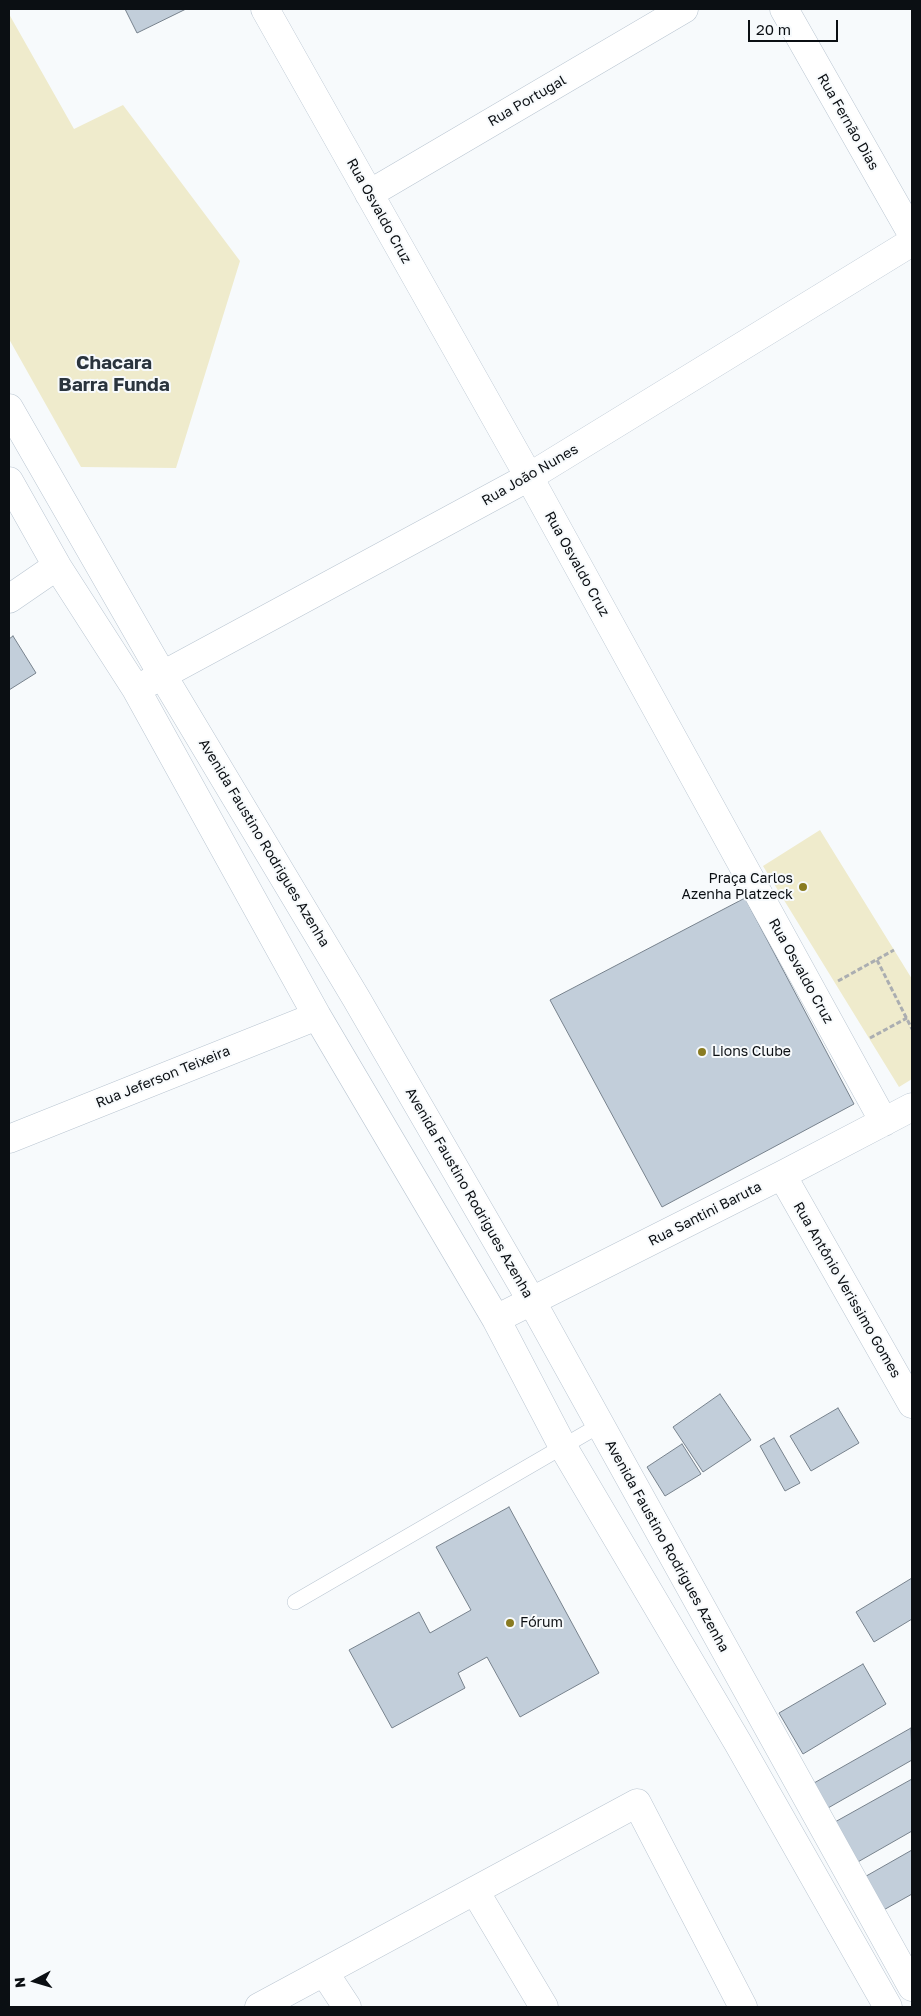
<!DOCTYPE html>
<html>
<head>
<meta charset="utf-8">
<style>
	body { margin:0 }
	#map { position:relative; width:921px; height:2016px; overflow:hidden; background:#f7fafc; font-family:"Golos Text",sans-serif }
	canvas { display:block }
	.frame { position:absolute; inset:0; border:10px solid #0b0f13; pointer-events:none }
	.north { position:absolute; left:10px; top:1956px; width:50px; height:50px; -webkit-text-stroke:4px #f7fafc; paint-order:stroke; rotate:264deg; font-size:14px; font-weight:700; line-height:20px; text-align:center; color:#0b0f13 }
	.north::after { content:''; display:block; margin:auto; width:18px; height:22px; background:#0b0f13; clip-path:polygon(50% 0,100% 100%,50% 72%,0 100%) }
	.scale { position:absolute; left:748px; top:20px; width:90px; height:22px; box-sizing:border-box; border:2px solid #0b0f13; border-top:0; padding-left:6px; font-size:15px; line-height:18px; white-space:nowrap; color:#0b0f13; -webkit-text-stroke:4px #f7fafc; paint-order:stroke }
</style>
</head>
<body>
<div id="map">
<canvas width="921" height="2016"></canvas>
<div class="frame"></div>
<div class="north">N</div>
<div class="scale">20 m</div>
</div>
<script>
const context = document.querySelector('canvas').getContext('2d');
context.lineJoin = 'round';
function paint(path, color) {
  context.fillStyle = color;
  context.fill(path, 'evenodd');
}
function poly(rows) {
  const path = new Path2D();
  for (const r of rows) {
    path.moveTo(r[0], r[1]);
    for (let i = 2; i < r.length; i += 2) path.lineTo(r[i], r[i + 1]);
  }
  return path;
}
function stroke(path, color, width, dash) {
  context.strokeStyle = color;
  context.lineWidth = width;
  context.lineCap = dash ? 'butt' : 'round';
  context.setLineDash(dash || []);
  context.stroke(path);
}
function drawText(font, color, halo, rows, align = 'center') {
  context.font = font + ' "Golos Text",sans-serif';
  context.lineWidth = 4;
  context.setLineDash([]);
  context.textBaseline = 'middle';
  context.strokeStyle = halo;
  context.fillStyle = color;
  for (const [text, x, y, turn = 0] of rows) {
    context.save();
    context.translate(x, y);
    context.rotate((+turn || 0) * Math.PI / 180);
    context.textAlign = isNaN(turn) ? turn : align;
    if (halo) context.strokeText(text, 0, 0);
    context.fillText(text, 0, 0);
    context.restore();
  }
}
const green = poly([
	[9,14,74,129,123,105,240,261,176,468,81,467,9,339],
	[820,830,912,979,912,1079,899,1087,763,866]
]);
const building = poly([
	[125,9,186,9,137,33,125,9],
	[13,636,36,673,9,690,9,639,13,636],
	[745,898,854,1104,662,1207,550,1000,745,898],
	[720,1394,751,1440,703,1472,673,1427,720,1394],
	[838,1408,859,1443,811,1471,790,1436,838,1408],
	[774,1438,800,1483,785,1491,760,1446,774,1438],
	[682,1444,701,1474,665,1496,647,1467,682,1444],
	[509,1507,599,1673,520,1717,487,1657,458,1673,465,1688,392,1728,349,1650,419,1612,430,1633,471,1610,436,1547,509,1507],
	[912,1578,912,1619,874,1642,856,1612,912,1578],
	[863,1664,886,1704,803,1754,779,1713,863,1664],
	[911,1728,912,1760,821,1812,807,1787,911,1728],
	[912,1779,912,1831,849,1867,826,1827,912,1779],
	[912,1850,912,1894,880,1912,861,1879,912,1850]
]);
const path = poly([
	[877,960,912,1029],
	[838,981,894,950],
	[870,1038,907,1018]
]);
const service = poly([
	[295,1602,600,1425]
]);
const minor = poly([
	[265,9,529,477,884,1122],
	[784,9,912,234],
	[369,194,684,9],
	[9,408,163,676,356,998,531,1300,912,1987],
	[9,481,57,566,136,689,317,1016,496,1319,562,1445,738,1743,888,2007],
	[9,599,57,566],
	[146,684,529,477,912,242],
	[9,1139,317,1016],
	[782,1175,912,1404],
	[496,1319,782,1175,912,1107],
	[475,1891,544,2007],
	[324,1972,347,2007],
	[259,2007,637,1803,743,2007]
]);
const markers = [
	[803,887,5,"#897b21"],
	[702,1052,5,"#897b21"],
	[510,1623,5,"#897b21"]
];
const streetNames = [
	["Rua Portugal",527,101,-30],
	["Rua Fernão Dias",848,122,60],
	["Rua Osvaldo Cruz",379,211,61],
	["Rua João Nunes",530,475,-30],
	["Rua Osvaldo Cruz",577,564,61],
	["Avenida Faustino Rodrigues Azenha",264,843,59],
	["Rua Osvaldo Cruz",801,971,61],
	["Rua Jeferson Teixeira",163,1077,-22],
	["Avenida Faustino Rodrigues Azenha",469,1193,60],
	["Rua Santini Baruta",705,1214,-27],
	["Rua Antônio Verissimo Gomes",847,1290,60],
	["Avenida Faustino Rodrigues Azenha",667,1546,61]
];
const poiNames = [
	["Praça Carlos",793,879,"right"],
	["Azenha Platzeck",793,895,"right"],
	["Lions Clube",712,1052],
	["Fórum",520,1623]
];
const districtNames = [
	["Chacara",114,363],
	["Barra Funda",114,385]
];
paint(green, '#efebcc');
paint(building, '#c2ceda');
stroke(building, '#77828d', 1);
stroke(service, '#b9c5d1', 16);
stroke(minor, '#b9c5d1', 29);
stroke(path, '#abaeb1', 3, [5, 2.5]);
stroke(service, '#fff', 15);
stroke(minor, '#fff', 28);
for (const [x, y, r, color] of markers) {
  const dot = new Path2D();
  dot.arc(x, y, r, 0, 2 * Math.PI);
  context.fillStyle = color;
  context.fill(dot);
  stroke(dot, '#f7fafc', 2);
}
drawText('14px', '#0b0f13', '#f7fafc', streetNames);
drawText('14px', '#0b0f13', '#f7fafc', poiNames, 'left');
drawText('bold 19px', '#2a343d', '#f7fafc', districtNames);
</script>
</body>
</html>
